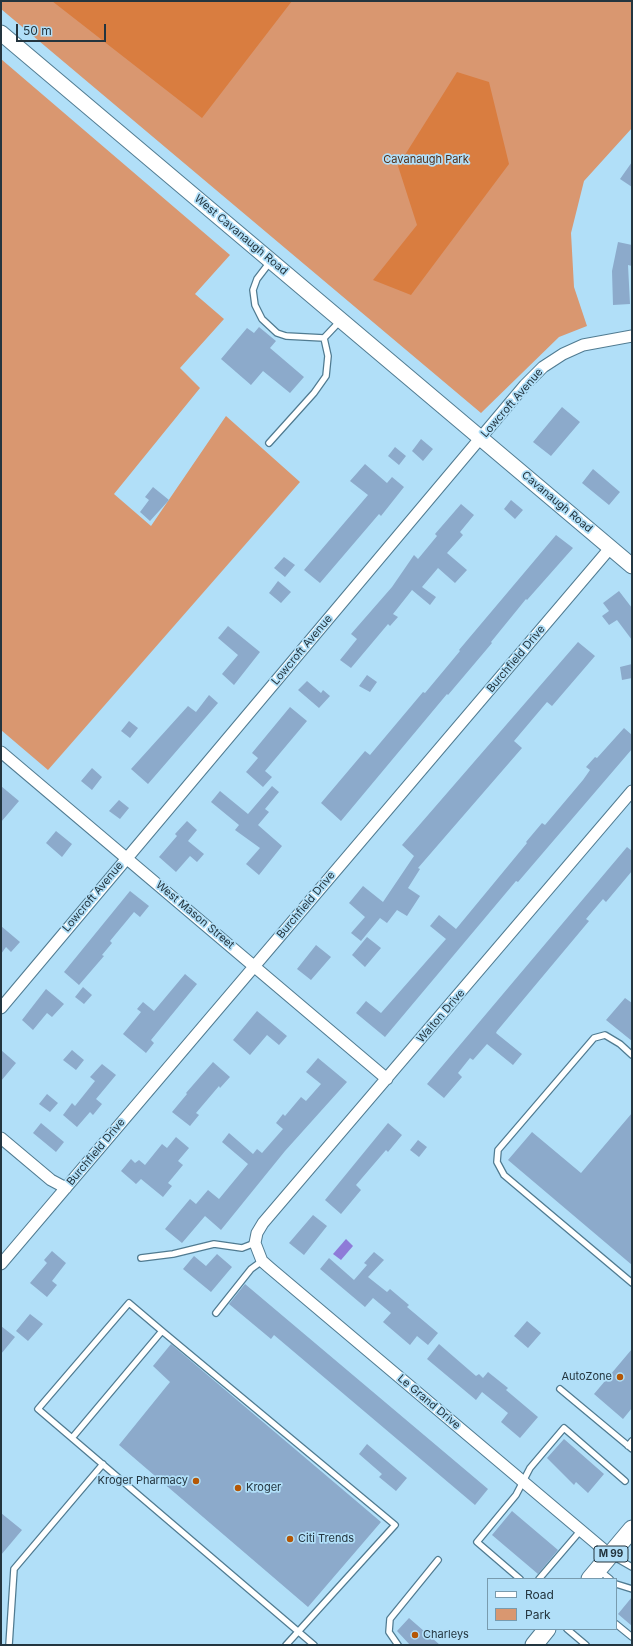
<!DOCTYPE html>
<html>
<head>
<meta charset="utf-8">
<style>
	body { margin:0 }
	#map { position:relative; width:633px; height:1646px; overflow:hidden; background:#b1dff8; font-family:Inter,sans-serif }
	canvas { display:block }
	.frame { position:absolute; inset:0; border:2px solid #23353f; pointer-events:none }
	.legend { position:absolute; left:487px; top:1578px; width:130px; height:52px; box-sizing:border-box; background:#b1dff8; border:1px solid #789bae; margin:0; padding:5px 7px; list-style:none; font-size:12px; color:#23353f }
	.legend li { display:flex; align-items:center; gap:8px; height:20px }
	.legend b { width:20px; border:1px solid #789bae }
	.scale { position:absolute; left:16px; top:24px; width:90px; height:18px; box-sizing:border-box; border:2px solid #23353f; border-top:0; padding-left:5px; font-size:12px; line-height:14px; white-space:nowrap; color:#23353f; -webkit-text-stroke:3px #b1dff8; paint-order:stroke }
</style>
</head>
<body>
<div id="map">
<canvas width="633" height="1646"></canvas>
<div class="frame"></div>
<ul class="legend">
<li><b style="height:5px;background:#fff"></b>Road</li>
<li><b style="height:11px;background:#d99770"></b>Park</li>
</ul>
<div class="scale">50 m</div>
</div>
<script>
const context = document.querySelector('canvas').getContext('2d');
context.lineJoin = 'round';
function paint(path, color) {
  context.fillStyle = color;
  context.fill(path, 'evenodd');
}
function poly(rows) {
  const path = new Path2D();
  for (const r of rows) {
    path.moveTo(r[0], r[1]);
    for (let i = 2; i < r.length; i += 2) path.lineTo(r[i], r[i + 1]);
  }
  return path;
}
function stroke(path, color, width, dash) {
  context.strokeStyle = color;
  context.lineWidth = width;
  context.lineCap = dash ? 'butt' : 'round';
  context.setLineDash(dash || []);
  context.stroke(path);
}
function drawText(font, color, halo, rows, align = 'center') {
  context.font = font + ' Inter,sans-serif';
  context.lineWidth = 3.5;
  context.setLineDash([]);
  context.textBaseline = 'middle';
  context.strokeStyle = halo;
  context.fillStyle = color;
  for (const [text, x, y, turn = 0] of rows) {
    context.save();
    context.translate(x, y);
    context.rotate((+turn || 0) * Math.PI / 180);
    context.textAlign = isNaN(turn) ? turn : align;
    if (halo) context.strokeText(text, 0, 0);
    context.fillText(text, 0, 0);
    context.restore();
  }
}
const green = poly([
	[1,1,632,1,632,128,584,181,571,233,574,287,587,326,559,337,481,413,1,9],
	[1,59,230,255,195,294,224,319,180,368,200,388,114,494,151,526,226,416,300,482,48,770,1,730]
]);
const forest = poly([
	[52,1,292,1,202,118],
	[457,72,489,82,509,164,411,295,373,280,417,225,398,166]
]);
const water = poly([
	[346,1239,353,1246,341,1260,333,1254]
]);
const building = poly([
	[632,162,632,187,620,179],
	[618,242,632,245,632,266,628,265,630,304,613,305,612,271],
	[259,327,276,341,270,348,304,377,290,393,263,371,251,385,221,359,247,328,254,333],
	[562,407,580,422,551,456,533,442],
	[421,439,433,449,423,461,412,451],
	[395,447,406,456,399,465,388,456],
	[365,464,387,483,392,477,404,487,381,516,379,514,320,583,304,570,368,495,350,481],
	[593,469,620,492,609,505,582,483],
	[153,487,169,500,150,521,140,512,149,500,145,497],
	[511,500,523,510,515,519,504,509],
	[461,504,474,515,460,532,463,535,447,553,467,570,455,583,438,568,422,587,436,597,430,605,412,590,393,614,398,617,390,626,388,624,351,668,340,660,357,639,351,634,392,587,414,555,418,559,437,536,435,534],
	[556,535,573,548,527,600,526,599,491,642,492,643,448,695,447,694,341,821,321,803,365,751,370,755,423,692,425,693,460,651,459,650],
	[284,557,295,565,285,577,274,568],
	[278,581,291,592,281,603,269,593],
	[619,591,632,608,632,640,617,620,609,625,602,616,609,611,603,603],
	[228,626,260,652,234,685,222,674,238,655,218,638],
	[578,642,595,656,552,706,547,702,514,741,522,748,418,868,420,869,408,888,420,896,407,916,397,910,387,923,380,918,361,941,351,933,365,917,349,903,363,886,383,902,414,856,402,845],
	[632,664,632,678,622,680,620,667],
	[367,675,377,682,370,692,359,686],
	[307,681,321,693,323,690,330,696,319,708,298,690],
	[209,695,218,703,148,784,131,769,188,706,196,712],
	[290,707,307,721,265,771,272,777,263,787,246,772,258,758,252,753],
	[129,721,138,728,130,738,121,731],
	[624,728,632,735,632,749,518,882,516,881,385,1037,356,1013,366,1001,381,1013,446,939,430,926,439,915,456,929,527,843,526,842,542,823,545,825,583,780,590,770,586,767,595,757,597,758],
	[92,768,102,777,92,790,81,781],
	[1,786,19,801,1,822],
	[272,786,279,792,265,809,269,812,258,825,282,846,259,875,246,864,260,848,235,830,239,825,211,802,220,791,248,814],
	[119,800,129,808,120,819,109,811],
	[187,821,197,830,188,841,204,854,197,862,190,856,176,872,159,857,177,836,175,834],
	[56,831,72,844,62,857,46,843],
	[627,847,632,851,632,871,606,902,603,899,586,919,589,921,497,1031,496,1033,522,1054,513,1065,487,1044,473,1060,470,1058,458,1073,462,1077,444,1098,427,1084],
	[130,891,149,906,140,917,134,912,110,941,112,943,102,955,104,956,79,985,64,972],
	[1,926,20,942,11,952,6,947,1,954],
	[367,937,381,948,365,967,352,955],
	[316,945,331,957,311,980,297,969],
	[185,974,197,984,151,1040,154,1043,146,1053,123,1034,141,1012,137,1009,143,1002,154,1011],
	[83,987,92,995,84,1004,75,997],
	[46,989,64,1004,52,1017,47,1013,33,1030,22,1020],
	[625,998,632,1003,632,1041,606,1020],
	[257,1011,287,1036,279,1045,267,1035,250,1055,233,1040],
	[1,1050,16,1063,1,1081],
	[72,1050,84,1060,76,1070,63,1060],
	[318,1058,347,1082,285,1151,221,1230,205,1216,182,1243,165,1229,190,1199,196,1204,208,1190,219,1199,248,1164,222,1142,229,1133,253,1154,257,1149,262,1153,283,1129,276,1123,283,1114,285,1116,301,1097,306,1101,321,1084,306,1072],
	[213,1062,230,1077,220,1088,219,1086,196,1113,199,1115,190,1126,172,1112,187,1094,186,1093],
	[102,1064,116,1075,96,1099,102,1104,93,1115,90,1112,77,1127,63,1115,72,1103,75,1106,95,1081,90,1077],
	[47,1094,58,1103,50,1112,39,1104],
	[632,1113,632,1265,508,1160,532,1132,581,1173],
	[41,1123,64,1142,56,1152,33,1133],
	[388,1123,402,1135,388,1152,386,1150,356,1185,361,1190,341,1214,325,1200],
	[176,1137,189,1148,178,1161,183,1165,168,1183,172,1186,163,1197,141,1179,136,1184,121,1171,131,1159,135,1163,139,1160,145,1165,162,1144,167,1148],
	[418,1140,427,1147,419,1157,410,1150],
	[313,1215,327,1226,304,1255,289,1243],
	[52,1251,66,1263,52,1281,57,1285,47,1297,30,1283,47,1263,44,1260],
	[374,1252,384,1260,368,1277,387,1292,390,1289,409,1305,407,1307,438,1333,428,1345,417,1336,410,1345,383,1322,391,1313,373,1298,365,1307,320,1269,329,1258,354,1280,367,1265,364,1263],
	[217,1254,232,1267,211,1292,183,1269,194,1256,206,1266],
	[245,1284,488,1489,475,1505,274,1335,271,1339,229,1304],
	[30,1314,43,1324,28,1341,16,1331],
	[527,1321,541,1333,528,1348,514,1336],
	[1,1326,15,1337,1,1354],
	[171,1344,381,1522,308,1607,119,1445,170,1382,153,1366],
	[439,1344,476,1376,479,1374,483,1378,488,1372,508,1388,506,1390,538,1417,520,1438,501,1422,508,1413,482,1392,476,1400,427,1359],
	[632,1349,632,1408,623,1419,594,1394],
	[564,1439,604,1474,588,1493,576,1482,574,1485,547,1458],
	[367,1444,407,1478,396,1491,379,1477,382,1474,359,1454],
	[512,1511,558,1550,538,1574,492,1535],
	[1,1513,22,1530,1,1555],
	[632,1597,632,1626,618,1614],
	[409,1618,440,1645,410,1645,397,1631]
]);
const lane = poly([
	[270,262,257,279,253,290,255,305,262,319,277,333,286,336,324,338],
	[269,443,314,393,326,376,328,356,324,338,341,320],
	[632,1055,620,1044,605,1035,594,1038,498,1150,497,1162,504,1175,632,1283],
	[141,1258,173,1254,214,1244,242,1248,255,1243],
	[216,1313,251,1269,262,1261],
	[162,1331,129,1303,38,1409,314,1645],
	[560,1389,632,1449],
	[72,1438,162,1331,395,1525,286,1645],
	[628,1446,632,1441],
	[611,1555,632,1567],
	[599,1570,610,1579],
	[520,1579,477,1542,516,1495,530,1468,564,1428,625,1481],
	[539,1579,581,1530],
	[616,1584,632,1589],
	[616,1624,632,1637],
	[567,1629,586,1645],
	[9,1645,14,1569,103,1464],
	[398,1645,389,1632,390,1619,438,1560]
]);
const street = poly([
	[1,752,387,1079],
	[1,1008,525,385,543,367,563,354,583,345,632,336],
	[1,1138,51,1180,66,1188],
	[1,1264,611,547],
	[610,1555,270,1268,262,1261,255,1243,257,1233,263,1223,632,791]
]);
const secondary = poly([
	[1,33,632,566]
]);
const primary = poly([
	[590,1579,632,1529],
	[534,1645,547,1629]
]);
const markers = [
	[620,1377,4,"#b55705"],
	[196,1481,4,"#b55705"],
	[238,1488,4,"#b55705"],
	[290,1539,4,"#b55705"],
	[415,1635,4,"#b55705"]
];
const shields = [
	[611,1554,34]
];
const shieldNames = [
	["M 99",611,1554]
];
const parkNames = [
	["Cavanaugh Park",426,160]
];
const streetNames = [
	["West Cavanaugh Road",241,235,40],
	["Lowcroft Avenue",512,403,-49],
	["Cavanaugh Road",557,502,40],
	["Lowcroft Avenue",302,650,-50],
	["Burchfield Drive",516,659,-50],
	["Lowcroft Avenue",93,897,-50],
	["Burchfield Drive",306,905,-50],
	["West Mason Street",195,915,40],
	["Walton Drive",441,1016,-49],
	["Burchfield Drive",96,1152,-50],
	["Le Grand Drive",429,1402,40]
];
const poiNames = [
	["AutoZone",612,1377,"right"],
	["Kroger Pharmacy",188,1481,"right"],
	["Kroger",246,1488],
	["Citi Trends",298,1539],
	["Charleys",423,1635]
];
paint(green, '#d99770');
paint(forest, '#d97d40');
paint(water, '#8e7bd8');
paint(building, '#8caacb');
stroke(lane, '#507b91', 8);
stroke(street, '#507b91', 13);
stroke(secondary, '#507b91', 17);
stroke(primary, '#507b91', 19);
stroke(lane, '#fff', 5.5);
stroke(street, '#fff', 11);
stroke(secondary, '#fff', 15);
stroke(primary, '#fff', 17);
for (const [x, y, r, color] of markers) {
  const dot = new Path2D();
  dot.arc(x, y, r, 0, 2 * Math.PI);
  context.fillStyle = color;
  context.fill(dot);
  stroke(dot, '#b1dff8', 1.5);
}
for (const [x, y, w] of shields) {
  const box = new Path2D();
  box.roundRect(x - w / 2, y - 8, w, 16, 3);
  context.fillStyle = '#b1dff8';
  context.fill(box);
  stroke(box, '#23353f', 1);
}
drawText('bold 10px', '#23353f', null, shieldNames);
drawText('11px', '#542d15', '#b1dff8', parkNames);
drawText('11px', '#23353f', '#b1dff8', streetNames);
drawText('11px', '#23353f', '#b1dff8', poiNames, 'left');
</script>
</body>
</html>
